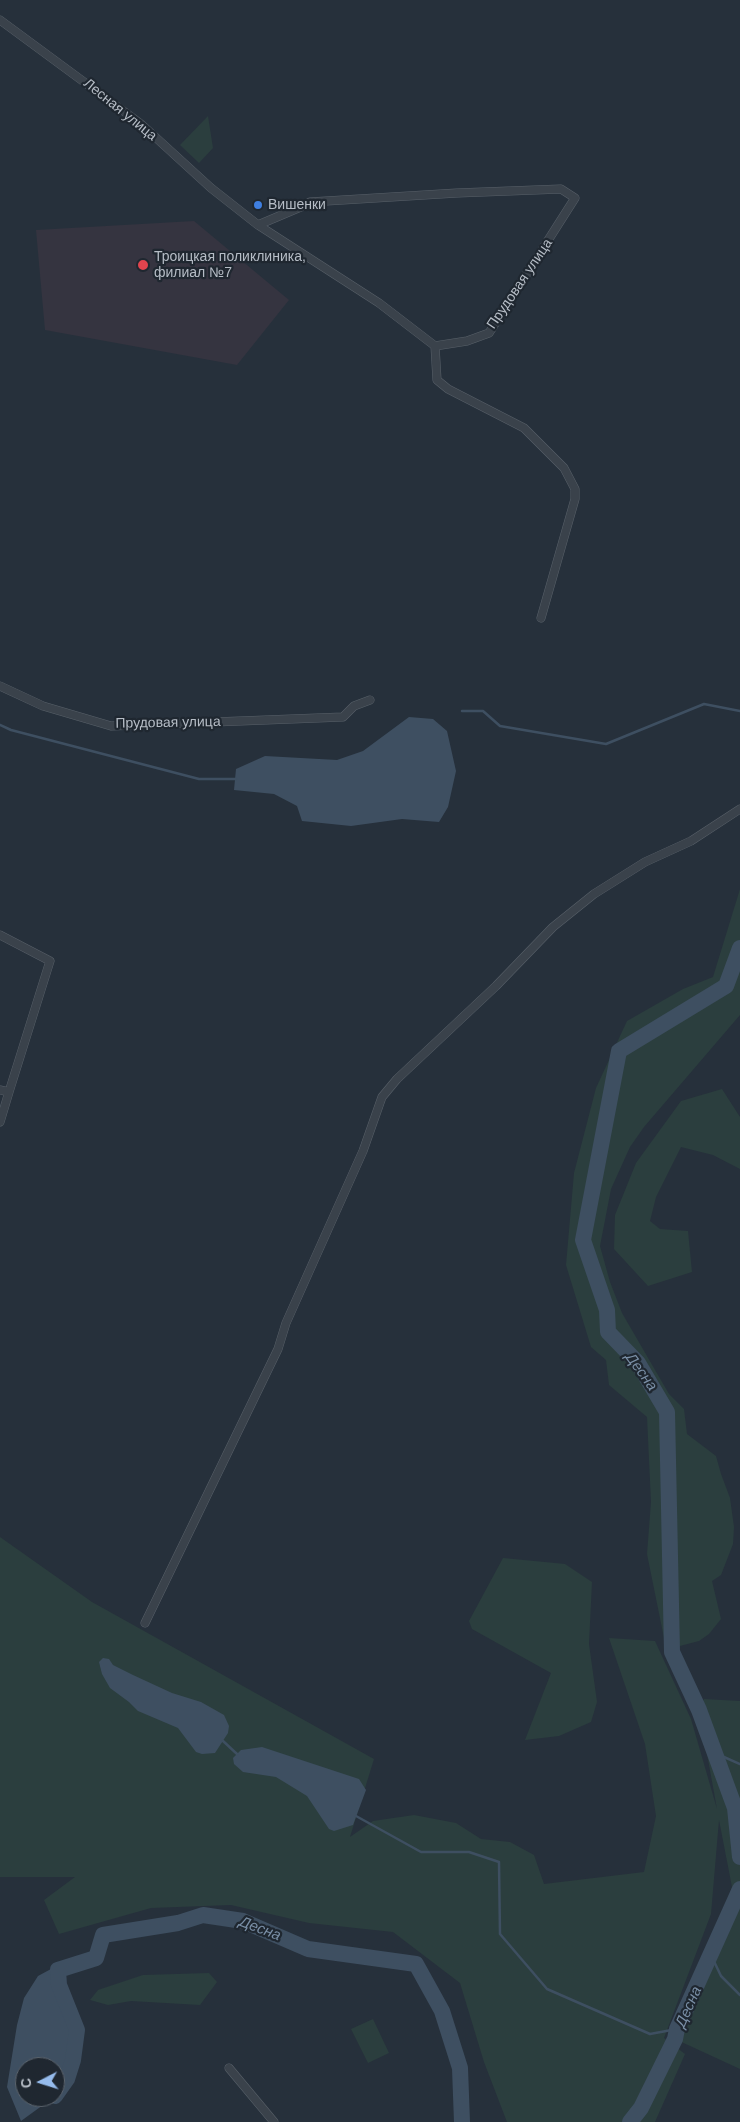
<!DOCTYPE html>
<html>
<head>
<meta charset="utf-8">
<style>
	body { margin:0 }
	#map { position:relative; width:740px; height:2122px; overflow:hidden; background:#26303b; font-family:Helvetica,sans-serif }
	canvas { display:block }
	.north { position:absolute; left:15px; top:2057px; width:50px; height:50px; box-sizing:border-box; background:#1f2730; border:1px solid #5b636c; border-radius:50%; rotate:265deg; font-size:14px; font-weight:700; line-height:20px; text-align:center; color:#b6bdc6 }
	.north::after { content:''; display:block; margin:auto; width:18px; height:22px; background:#95bbec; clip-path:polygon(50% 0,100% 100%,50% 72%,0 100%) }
</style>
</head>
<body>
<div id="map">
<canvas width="740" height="2122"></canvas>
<div class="north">С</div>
</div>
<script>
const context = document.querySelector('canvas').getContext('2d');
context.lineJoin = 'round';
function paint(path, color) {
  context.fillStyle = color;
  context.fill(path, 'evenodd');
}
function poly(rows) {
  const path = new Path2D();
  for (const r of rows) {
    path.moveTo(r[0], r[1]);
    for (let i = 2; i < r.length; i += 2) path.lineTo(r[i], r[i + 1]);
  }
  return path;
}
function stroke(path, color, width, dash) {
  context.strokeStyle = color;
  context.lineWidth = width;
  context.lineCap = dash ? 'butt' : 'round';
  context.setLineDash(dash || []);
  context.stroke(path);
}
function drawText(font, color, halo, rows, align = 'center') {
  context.font = font + ' Helvetica,sans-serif';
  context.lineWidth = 4.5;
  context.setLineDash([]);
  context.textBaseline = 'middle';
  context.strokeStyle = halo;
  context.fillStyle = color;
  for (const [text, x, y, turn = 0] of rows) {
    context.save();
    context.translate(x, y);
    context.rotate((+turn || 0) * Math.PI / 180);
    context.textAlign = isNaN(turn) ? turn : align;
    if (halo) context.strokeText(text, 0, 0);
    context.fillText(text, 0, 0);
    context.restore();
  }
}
const medical = poly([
	[194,221,289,300,237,365,45,330,36,230]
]);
const green = poly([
	[208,116,213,148,199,163,180,145],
	[740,889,740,1015,644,1127,630,1147,611,1189,600,1246,610,1282,622,1313,669,1394,684,1409,687,1434,716,1456,721,1474,730,1498,734,1527,733,1544,721,1575,712,1581,721,1619,709,1634,699,1641,676,1647,664,1638,647,1554,651,1502,647,1417,609,1385,606,1360,591,1347,566,1265,574,1173,596,1088,627,1021,683,989,713,977],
	[722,1089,740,1117,740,1169,713,1155,681,1147,656,1197,650,1221,660,1229,688,1231,692,1272,648,1286,614,1249,615,1215,636,1163,681,1101],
	[0,1537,92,1602,374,1759,350,1837,373,1821,414,1815,456,1823,481,1839,510,1842,534,1855,544,1884,644,1872,656,1816,645,1744,609,1638,655,1641,691,1719,717,1809,699,1710,704,1699,740,1701,740,2069,675,2039,732,1887,719,1820,711,1914,664,2038,685,2054,655,2122,507,2122,484,2062,460,1983,393,1932,309,1923,231,1905,151,1908,59,1934,44,1900,75,1877,0,1877],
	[503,1558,565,1564,592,1582,589,1644,597,1702,591,1722,559,1736,525,1740,551,1673,472,1629,469,1621],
	[209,1973,217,1982,200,2005,131,2001,108,2005,90,2000,98,1990,143,1975],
	[373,2019,389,2053,368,2063,351,2029]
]);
const water = poly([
	[409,717,433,719,447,731,456,771,448,807,439,822,402,819,351,826,302,821,297,806,274,794,234,790,236,769,265,756,337,760,363,751],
	[103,1658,109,1659,113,1665,133,1675,172,1693,201,1702,224,1715,229,1726,228,1733,215,1753,202,1754,196,1752,178,1728,138,1711,129,1702,110,1688,102,1674,99,1662],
	[262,1747,359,1779,366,1790,353,1825,334,1831,329,1829,307,1796,276,1777,243,1772,234,1764,233,1758,241,1750],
	[51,1969,58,1970,77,2030,73,2060,67,2079,55,2096,55,2067,25,2067,25,2097,54,2097,21,2121,7,2087,17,2025,24,1998,38,1976]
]);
const stream = poly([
	[462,711,483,711,500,726,606,744,704,704,740,711],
	[0,725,11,730,199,779,236,779],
	[223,1741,237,1754],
	[715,1753,740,1764],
	[356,1816,421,1852,469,1852,499,1862,500,1934,547,1989,650,2034,677,2029],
	[711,1955,721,1976,740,1995]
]);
const river = poly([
	[740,948,726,986,619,1051,583,1240,607,1310,608,1332,638,1363,667,1412,672,1652,699,1710,735,1808,740,1857],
	[55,2096,67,2079,73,2060,77,2030,59,1985,58,1970,96,1958,103,1935,178,1923,203,1915,243,1921,308,1949,416,1964,442,2011,460,2068,462,2122],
	[630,2122,641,2108,675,2039,677,2029,740,1889]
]);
const minor = poly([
	[0,20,141,124,211,188,258,225,303,206,310,202,457,193,561,189,575,198,489,333,467,341,435,346,437,380,448,389,524,428,564,468,575,489,575,499,541,618],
	[258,225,379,303,435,346],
	[0,686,43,706,111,726,343,717,354,706,370,700],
	[0,935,50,961,9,1092,0,1090],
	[0,1122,9,1092],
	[145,1623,278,1349,286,1323,363,1151,382,1097,397,1079,496,986,553,927,594,894,645,862,691,841,740,809],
	[229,2068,274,2122]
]);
const markers = [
	[258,205,5,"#3f7fe0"],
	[143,265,6,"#e0444e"]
];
const streetNames = [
	["Лесная улица",120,110,39],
	["Прудовая улица",520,284,-56],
	["Прудовая улица",168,723,-1]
];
const poiNames = [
	["Вишенки",268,205],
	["Троицкая поликлиника,",154,257],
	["филиал №7",154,273]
];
const waterNames = [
	["Десна",641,1372,54],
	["Десна",260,1929,21],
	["Десна",689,2007,-66]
];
paint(medical, '#353440');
paint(green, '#2b3e3e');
paint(water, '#3e4f61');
stroke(stream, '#3e4f61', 2.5);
stroke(river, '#3e4f61', 16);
stroke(minor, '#586069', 9);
stroke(minor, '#3a424b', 8);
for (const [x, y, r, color] of markers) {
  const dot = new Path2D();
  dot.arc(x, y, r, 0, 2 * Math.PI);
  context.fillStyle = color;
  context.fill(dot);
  stroke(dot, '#1f2730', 2);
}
drawText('14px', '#b6bdc6', '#1f2730', streetNames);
drawText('14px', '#b6bdc6', '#1f2730', poiNames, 'left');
drawText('italic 15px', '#7a8fa6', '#1f2730', waterNames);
</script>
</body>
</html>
